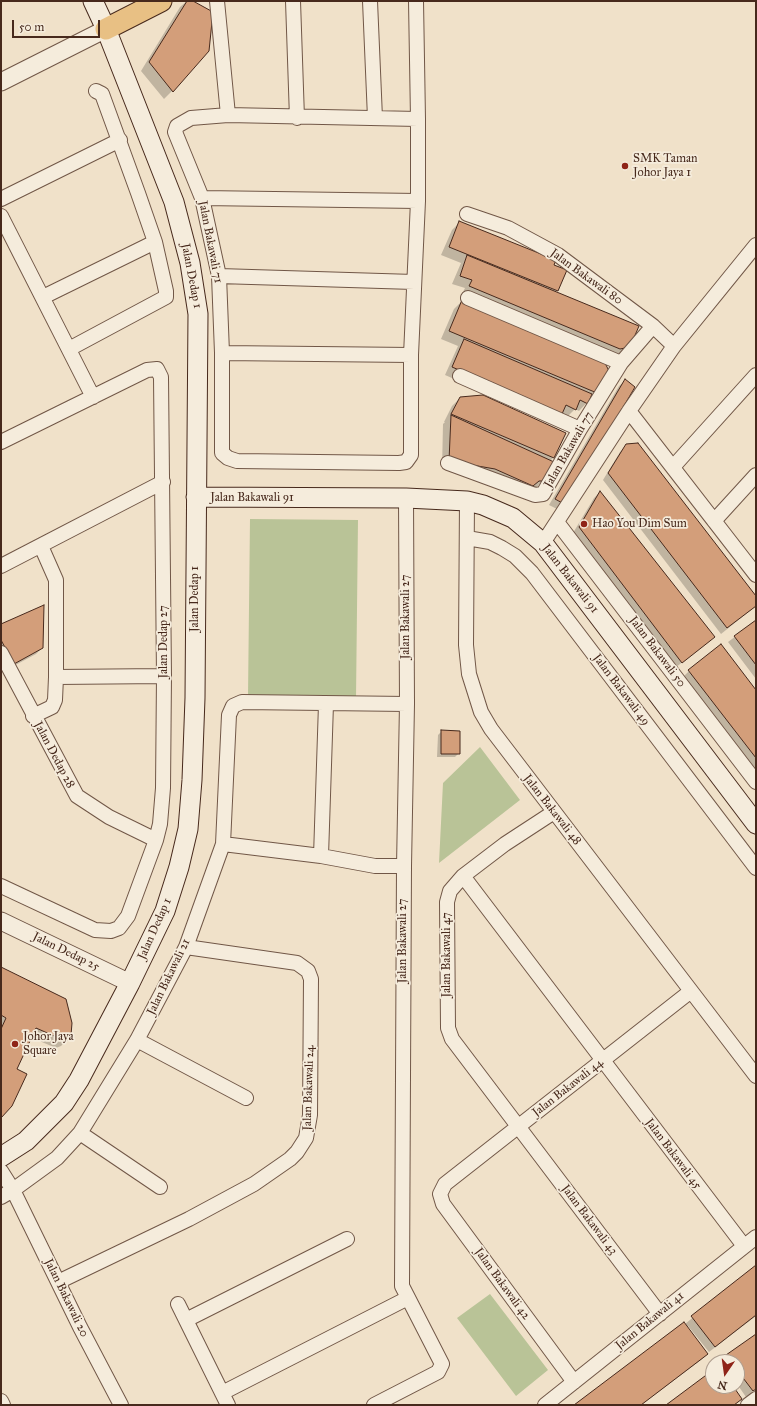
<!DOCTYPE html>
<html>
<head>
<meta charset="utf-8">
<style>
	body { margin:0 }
	#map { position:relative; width:757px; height:1406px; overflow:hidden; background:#f0e1c9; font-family:"IM FELL Great Primer",serif }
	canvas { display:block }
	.frame { position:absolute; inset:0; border:2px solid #47291c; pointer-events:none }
	.north { position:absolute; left:705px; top:1354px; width:40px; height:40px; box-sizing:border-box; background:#f5ecdc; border:1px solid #af9e8f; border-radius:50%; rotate:193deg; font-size:11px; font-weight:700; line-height:16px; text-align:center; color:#47291c }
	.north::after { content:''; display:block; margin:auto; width:14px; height:18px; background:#8f2418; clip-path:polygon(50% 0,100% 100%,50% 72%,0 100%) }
	.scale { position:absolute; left:12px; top:20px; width:88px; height:18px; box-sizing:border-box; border:2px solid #47291c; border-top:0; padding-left:5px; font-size:12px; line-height:14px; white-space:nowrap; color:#47291c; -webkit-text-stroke:3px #f5ecdc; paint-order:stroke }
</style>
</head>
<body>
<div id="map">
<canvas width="757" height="1406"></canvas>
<div class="frame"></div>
<div class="north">N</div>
<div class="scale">50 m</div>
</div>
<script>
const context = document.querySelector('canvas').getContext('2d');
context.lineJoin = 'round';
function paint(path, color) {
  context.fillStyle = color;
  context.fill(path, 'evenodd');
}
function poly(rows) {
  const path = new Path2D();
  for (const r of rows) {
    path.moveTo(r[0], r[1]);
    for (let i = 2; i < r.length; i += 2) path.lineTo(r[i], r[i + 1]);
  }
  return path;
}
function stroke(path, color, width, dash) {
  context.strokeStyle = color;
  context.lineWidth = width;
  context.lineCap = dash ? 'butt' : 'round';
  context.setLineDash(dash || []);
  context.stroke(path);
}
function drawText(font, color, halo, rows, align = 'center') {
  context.font = font + ' "IM FELL Great Primer",serif';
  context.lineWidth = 3.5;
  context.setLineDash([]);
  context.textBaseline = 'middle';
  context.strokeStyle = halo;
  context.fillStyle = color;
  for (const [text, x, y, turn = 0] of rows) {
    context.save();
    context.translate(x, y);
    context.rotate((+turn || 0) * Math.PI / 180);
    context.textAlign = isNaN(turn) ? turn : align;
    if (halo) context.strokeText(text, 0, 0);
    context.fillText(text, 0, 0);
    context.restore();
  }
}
const green = poly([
	[250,519,358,520,356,698,248,696],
	[480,747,520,800,439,863,443,783],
	[490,1294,548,1370,516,1396,457,1318]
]);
const shadow = poly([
	[187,1,191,1,172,91,164,99,141,71,180,7],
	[460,222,553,266,557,290,555,293,637,326,621,355,611,356,462,294,465,288,452,284,461,263,441,255,452,230],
	[462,301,596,393,579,411,575,409,567,417,553,422,445,375,458,346,441,339,454,309],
	[625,381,559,510,549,505,619,386],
	[460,398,553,458,550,461,543,480,535,489,486,477,442,469,443,424,445,422,444,422,452,406],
	[627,445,756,598,756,606,721,634,603,480,620,452],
	[600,492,714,637,675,668,573,533,594,498],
	[756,621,756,679,728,642],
	[1,625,42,648,36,654,8,669,1,657],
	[689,671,756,691,756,772,683,677],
	[442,731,459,753,455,757,437,757,438,735],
	[1,968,69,1038,61,1046,56,1048,30,1037,15,1070,1,1116],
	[756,1266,756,1316,709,1352,688,1326,687,1327,707,1354,701,1360,641,1405,576,1405,685,1324],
	[756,1335,756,1389,746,1397,737,1384,737,1362,720,1362]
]);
const building = poly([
	[187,1,193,1,213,12,209,51,173,92,149,62,187,1],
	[459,221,556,260,554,265,567,270,558,291,449,247,459,221],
	[467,255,639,326,630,347,620,349,469,286,472,280,460,276,467,255],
	[462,300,605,363,610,373,597,393,449,331,462,300],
	[464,339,592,394,588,404,580,400,576,410,566,405,562,414,452,367,464,339],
	[625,379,635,387,566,505,555,499,625,379],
	[483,395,566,433,554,458,451,414,460,397,483,395],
	[451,415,554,462,544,481,539,481,533,486,495,469,449,461,451,415],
	[638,443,756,596,756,606,727,628,608,473,626,444,638,443],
	[600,491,715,637,682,663,579,527,600,491],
	[44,605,43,648,14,664,1,640,1,624,44,605],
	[756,620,756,665,734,636,756,620],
	[721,644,756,690,756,758,688,670,721,644],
	[441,730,460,731,460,754,441,754,441,730],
	[1,967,66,999,72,1023,71,1035,68,1040,61,1039,36,1028,17,1069,27,1074,12,1106,1,1118,1,1029,6,1018,1,1015,1,967],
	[756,1265,756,1315,715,1347,691,1316,756,1265],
	[684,1322,708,1354,641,1405,574,1405,684,1322],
	[756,1334,756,1389,753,1391,737,1370,737,1362,731,1362,726,1355,756,1334],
	[713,1370,713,1386,733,1386,742,1399,734,1405,666,1405,713,1370]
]);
const minor = poly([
	[217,1,228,115],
	[293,1,297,118],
	[370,1,375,118],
	[416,1,418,119,418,201,411,355,411,455,406,462,399,463,237,461,228,458,222,453,222,353,219,276,202,198,175,132,177,126,191,118,228,115,418,119],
	[202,198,418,201],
	[1,199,120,140],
	[467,214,508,228,558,255,653,326,674,346],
	[1,216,93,397],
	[219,276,414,282],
	[43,297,155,242],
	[468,298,621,363],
	[69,349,166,297,166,291,155,242,138,193,102,94,96,91],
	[222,353,411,355],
	[460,376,580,429],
	[629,411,756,575],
	[1,442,147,370,157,369,161,377,164,676,163,788,160,824,156,840,128,916,119,928,111,931,95,930,1,886],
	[448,463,535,495,543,494,580,429,621,363,653,326],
	[673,467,756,375],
	[467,501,466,645,469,674,481,712,491,729,756,1076],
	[714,521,756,475],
	[557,522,756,782],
	[467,538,490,542,502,548,515,556,532,573,756,868],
	[543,543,629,411,674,346,756,245],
	[1,566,163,482],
	[1,653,77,796,109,817,156,840],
	[56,677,164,676],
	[33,716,52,707,55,700,56,677,56,580,41,546],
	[554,812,505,844,463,876,450,891,447,902,448,1028,452,1039,660,1314],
	[223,844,321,856,375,866,404,866],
	[321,856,326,704],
	[463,876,744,1246],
	[137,1040,246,1098],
	[80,1133,160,1187],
	[1,1171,13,1190,80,1327,121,1405],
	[1,1197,13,1190,57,1158,80,1133,137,1040,186,947,223,844,229,715,233,706,242,702,407,704],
	[58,1282,189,1219,254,1184,290,1159,297,1152,306,1138,310,1115,311,979,308,971,297,963,186,947],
	[178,1304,228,1405],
	[186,1320,347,1239],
	[574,1382,443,1204,440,1194,445,1184,691,991],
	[222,1393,408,1298],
	[1,1401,3,1405],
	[374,1405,438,1372,442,1364,402,1286,404,866,407,704,406,498],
	[545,1405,756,1237],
	[748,1405,756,1399]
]);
const tertiary = poly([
	[1,82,106,29],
	[1,921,130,983]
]);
const secondary = poly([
	[196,497,406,498,467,501,483,505,513,518,543,543,756,824],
	[1,1157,26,1141,64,1103,79,1080,130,983,165,911,179,867,188,829,192,780,195,698,198,314,190,263,174,202,106,29,93,1]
]);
const primary = poly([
	[106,29,161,1]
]);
const markers = [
	[625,166,4,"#8f2418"],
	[584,524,4,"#8f2418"],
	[15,1044,4,"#8f2418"]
];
const poiNames = [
	["SMK Taman",633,159],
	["Johor Jaya 1",633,173],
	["Hao You Dim Sum",592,524],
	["Johor Jaya",23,1037],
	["Square",23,1051]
];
const streetNames = [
	["Jalan Bakawali 71",210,242,79],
	["Jalan Dedap 1",191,276,79],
	["Jalan Bakawali 80",586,277,36],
	["Jalan Bakawali 77",569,450,-60],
	["Jalan Bakawali 91",252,498],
	["Jalan Bakawali 91",570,579,52],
	["Jalan Dedap 1",195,599,-90],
	["Jalan Bakawali 27",406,617,-90],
	["Jalan Dedap 27",164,642,-90],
	["Jalan Bakawali 50",657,652,53],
	["Jalan Bakawali 49",621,690,53],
	["Jalan Dedap 28",54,755,62],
	["Jalan Bakawali 48",552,810,52],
	["Jalan Dedap 1",155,929,-66],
	["Jalan Bakawali 27",403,941,-90],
	["Jalan Dedap 25",66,952,26],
	["Jalan Bakawali 47",447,955,-90],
	["Jalan Bakawali 21",169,977,-64],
	["Jalan Bakawali 24",309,1088,-88],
	["Jalan Bakawali 44",568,1088,-38],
	["Jalan Bakawali 45",673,1154,53],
	["Jalan Bakawali 43",589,1220,53],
	["Jalan Bakawali 42",502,1284,54],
	["Jalan Bakawali 20",66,1298,64],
	["Jalan Bakawali 41",650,1321,-39]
];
paint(green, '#b9c397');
paint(shadow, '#0003');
paint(building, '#d39e7a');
stroke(building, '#47291c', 1);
stroke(minor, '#715747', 16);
stroke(tertiary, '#715747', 19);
stroke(secondary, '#47291c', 21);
stroke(primary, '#47291c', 23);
stroke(minor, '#f5ecdc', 14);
stroke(tertiary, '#f5ecdc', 17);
stroke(secondary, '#f5ecdc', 19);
stroke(primary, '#e8c084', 21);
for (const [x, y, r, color] of markers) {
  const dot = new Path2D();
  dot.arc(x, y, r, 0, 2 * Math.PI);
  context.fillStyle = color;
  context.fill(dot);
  stroke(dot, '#f5ecdc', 1.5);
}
drawText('12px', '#47291c', '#f5ecdc', poiNames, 'left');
drawText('12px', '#47291c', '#f5ecdc', streetNames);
</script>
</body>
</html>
